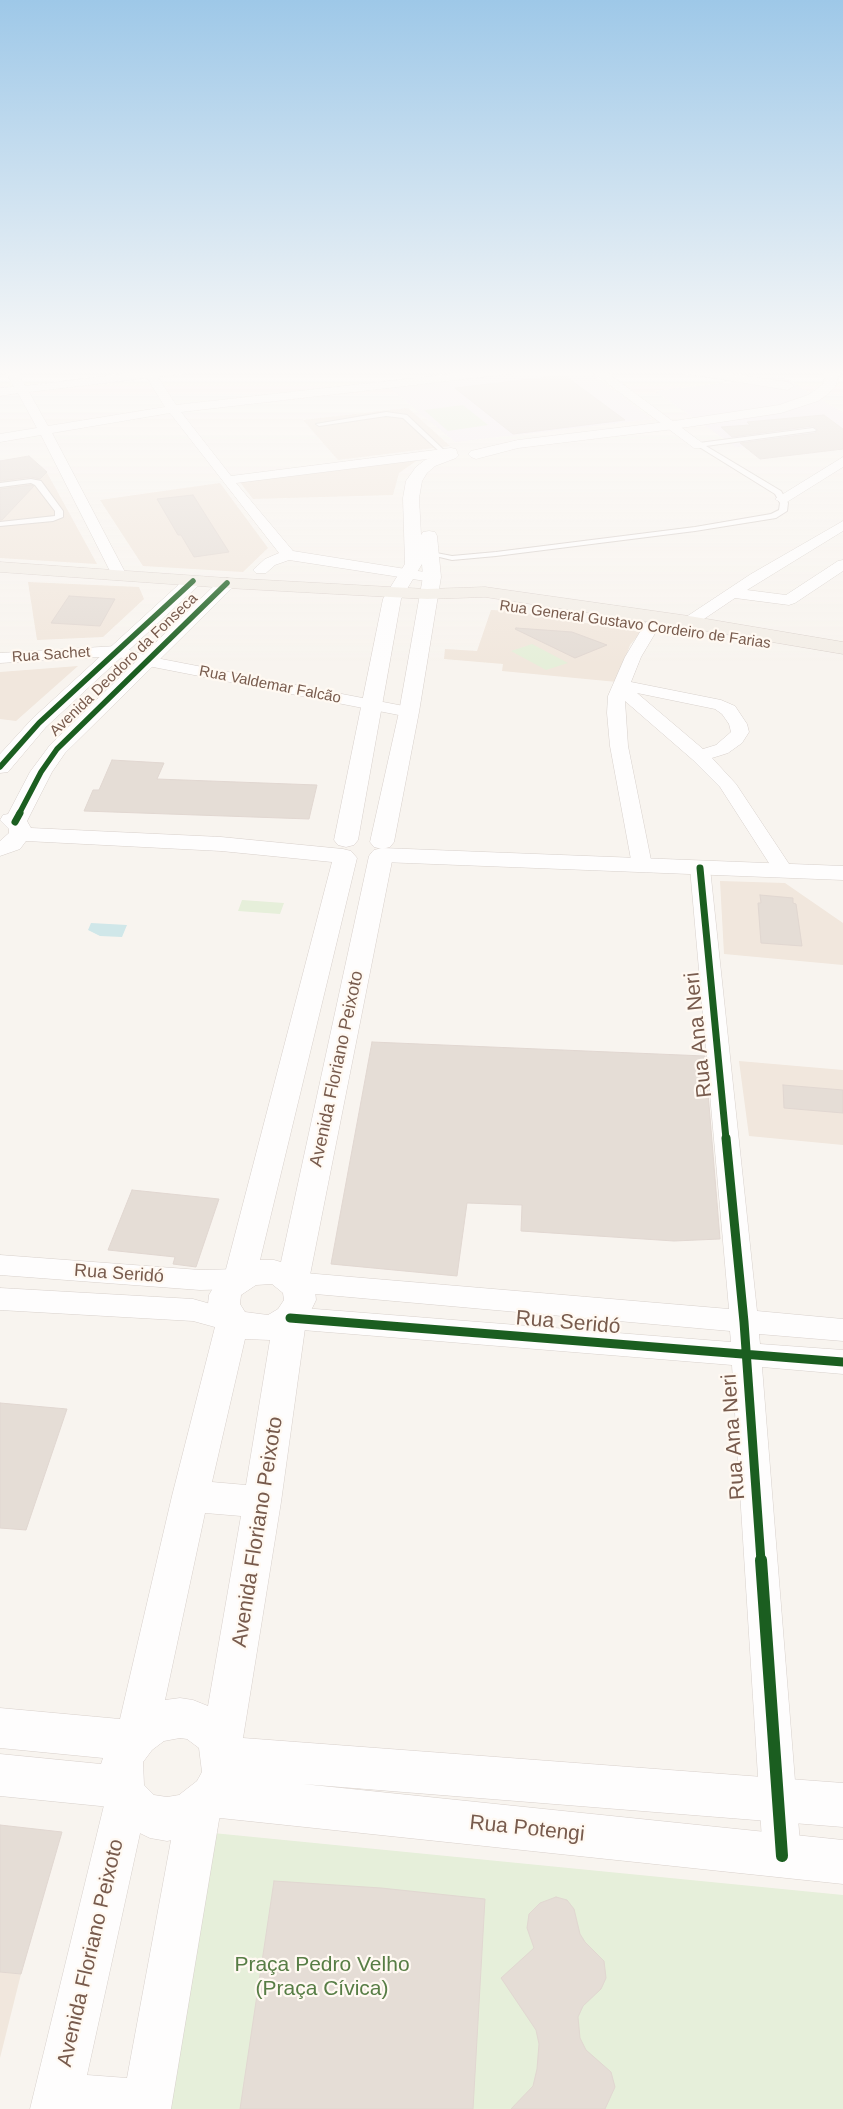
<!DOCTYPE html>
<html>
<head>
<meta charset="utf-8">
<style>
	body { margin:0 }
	canvas { display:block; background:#f8f4ef }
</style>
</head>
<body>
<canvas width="843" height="2109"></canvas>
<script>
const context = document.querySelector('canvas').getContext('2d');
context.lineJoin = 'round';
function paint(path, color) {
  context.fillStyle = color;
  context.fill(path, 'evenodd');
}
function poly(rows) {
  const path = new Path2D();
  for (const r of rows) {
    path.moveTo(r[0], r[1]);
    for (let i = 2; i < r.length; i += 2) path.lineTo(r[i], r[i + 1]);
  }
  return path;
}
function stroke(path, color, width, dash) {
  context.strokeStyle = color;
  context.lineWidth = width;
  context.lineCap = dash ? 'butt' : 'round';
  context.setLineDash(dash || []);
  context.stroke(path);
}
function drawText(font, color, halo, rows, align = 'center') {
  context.font = font + ' Arial,sans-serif';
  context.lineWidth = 4.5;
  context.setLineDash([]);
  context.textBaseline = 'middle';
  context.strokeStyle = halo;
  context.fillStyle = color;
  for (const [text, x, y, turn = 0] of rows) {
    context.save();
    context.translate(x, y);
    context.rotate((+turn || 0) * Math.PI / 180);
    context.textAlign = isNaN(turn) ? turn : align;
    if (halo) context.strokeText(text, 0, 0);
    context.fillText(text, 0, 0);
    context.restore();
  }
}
const residential = poly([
	[408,408,450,446,338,460,303,420],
	[419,459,399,473,393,495,253,499,239,481],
	[46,471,73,520,97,564,0,558,0,479],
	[220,483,268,548,243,572,143,566,100,500],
	[28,582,139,587,144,599,103,637,37,640],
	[491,610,513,611,641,632,630,645,617,682,502,671,503,664,444,659,445,649,477,651],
	[78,666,16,721,0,719,0,672],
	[720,881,785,883,843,923,843,965,724,954],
	[739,1061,843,1070,843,1145,749,1136],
	[0,1972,21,1974,0,2058]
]);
const education = poly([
	[537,371,588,371,652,419,455,442,390,388],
	[782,376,843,413,843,434,736,447,655,391]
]);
const green = poly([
	[463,405,488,425,448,431,424,410],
	[532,644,568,663,546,670,511,651],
	[242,900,284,903,280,914,238,911],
	[213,1833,843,1895,843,2109,165,2109]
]);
const water = poly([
	[91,923,127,925,122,937,100,936,88,930]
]);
const building = poly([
	[564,375,625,420,513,434,455,388,564,375],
	[824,415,843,429,843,449,760,459,740,443,815,433,818,430,813,426,732,437,721,427,750,425,747,422,824,415],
	[29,456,47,472,40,479,31,477,0,481,0,461,29,456],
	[31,485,34,486,2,520,0,520,0,489,31,485],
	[193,495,229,552,194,557,181,535,178,535,157,499,193,495],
	[69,596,115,599,100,626,51,623,69,596],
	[516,628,572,632,607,645,575,658,515,629,516,628],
	[112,760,164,763,157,779,317,785,309,819,84,811,93,790,99,790,112,760],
	[760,895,793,898,793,903,796,904,802,946,761,943,758,903,761,903,760,895],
	[372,1042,705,1056,720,1239,674,1241,521,1231,522,1205,467,1203,457,1276,331,1264,372,1042],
	[783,1085,843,1090,843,1113,784,1108,783,1085],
	[132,1190,219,1199,196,1267,173,1264,175,1257,108,1250,132,1190],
	[0,1403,67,1409,26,1530,0,1528,0,1403],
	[0,1825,62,1832,21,1974,0,1972,0,1825],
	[274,1881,381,1888,485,1899,473,2109,240,2109,274,1881],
	[556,1897,567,1900,574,1909,580,1934,585,1942,604,1961,606,1978,601,1989,583,2006,578,2017,580,2038,586,2050,611,2072,615,2087,605,2109,511,2109,533,2086,537,2069,539,2044,536,2030,501,1978,534,1948,527,1928,529,1914,540,1903,556,1897]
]);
const service = poly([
	[386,412,407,415,446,452,441,453,403,418,386,416,319,426,316,424,386,412],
	[813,428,816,430,815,431,706,446,781,491,788,503,787,511,776,518,695,531,496,556,452,560,427,554,431,552,452,556,496,552,695,527,771,514,779,510,780,503,775,494,696,445,699,443,813,428],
	[31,479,41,481,63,511,63,517,53,521,0,526,0,522,55,516,55,511,35,485,31,483,0,487,0,483,31,479]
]);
const minor = poly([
	[5,371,17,371,25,386,147,371,186,371,180,374,158,377,176,405,477,371,515,371,509,374,181,412,231,476,451,448,456,449,457,452,456,455,451,456,236,483,293,551,437,574,440,577,437,580,432,582,289,560,275,565,266,573,256,573,253,570,265,559,279,553,170,413,52,433,126,574,123,577,113,577,41,435,0,442,0,434,37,428,18,393,0,396,0,388,14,387,5,371],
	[147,378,165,407,48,426,29,392,147,378],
	[591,371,605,371,705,445,704,448,694,448,591,371],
	[681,371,712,371,788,382,794,386,788,390,687,374,681,371],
	[843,457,843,467,787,502,782,503,775,499,843,457],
	[843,521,843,531,747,590,786,595,838,561,843,560,843,571,795,603,789,605,735,598,695,625,687,633,681,635,675,633,673,630,683,619,751,574,843,521],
	[652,620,658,622,660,625,641,657,631,682,721,700,735,706,747,724,749,732,742,743,728,753,712,758,736,784,793,870,790,874,783,876,776,874,720,787,693,760,625,701,628,746,652,865,649,869,642,871,635,869,632,865,610,746,607,713,608,696,625,657,646,622,652,620],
	[637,693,715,709,722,714,729,724,731,732,716,745,703,749,637,693],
	[117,646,151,657,409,707,415,708,418,712,415,716,409,717,148,666,116,656,0,663,0,653,117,646],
	[700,862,707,864,710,868,757,1311,843,1319,843,1341,759,1334,760,1344,843,1350,843,1374,762,1367,801,1856,795,1869,782,1875,769,1869,763,1856,732,1365,290,1329,280,1326,276,1318,280,1310,290,1307,731,1342,730,1331,293,1292,283,1289,279,1282,283,1275,293,1272,729,1309,690,868,693,864,700,862],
	[0,1255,200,1270,239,1269,249,1272,253,1279,249,1286,239,1289,200,1290,0,1275,0,1255],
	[0,1288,193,1299,243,1313,247,1321,243,1329,233,1332,193,1321,0,1310,0,1288]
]);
const tertiary = poly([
	[382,848,843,866,843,880,382,862,374,860,370,855,374,850,382,848],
	[127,1776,142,1782,148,1797,87,2075,127,2078,177,1808,184,1793,199,1786,214,1793,221,1808,171,2109,30,2109,106,1797,112,1782,127,1776]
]);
const secondary = poly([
	[826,371,840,371,836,385,828,394,818,401,781,413,674,429,518,448,476,459,471,457,468,454,471,451,518,440,674,421,779,405,808,395,818,388,823,384,826,371],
	[451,450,456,452,459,455,456,458,435,466,427,473,422,481,419,498,421,535,423,532,429,531,435,532,437,536,441,577,419,712,394,842,390,847,382,849,374,847,370,842,399,712,423,577,422,564,401,599,358,840,354,845,346,847,338,845,334,840,383,599,405,564,403,498,406,481,416,467,425,460,451,450],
	[193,576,199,577,202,581,199,585,46,727,8,772,0,773,0,754,32,719,187,577,193,576],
	[227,578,233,579,236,583,233,587,65,753,52,772,27,821,31,828,221,837,343,849,351,851,357,858,260,1260,274,1260,281,1262,369,856,373,851,381,849,389,851,393,856,309,1280,315,1290,316,1300,306,1321,281,1502,243,1738,843,1783,843,1827,303,1784,843,1840,843,1884,220,1818,198,1831,183,1838,167,1841,150,1838,121,1824,110,1807,0,1796,0,1754,101,1764,103,1758,0,1748,0,1708,120,1719,172,1496,216,1323,208,1304,209,1295,219,1277,225,1273,332,862,221,851,26,841,20,849,0,856,0,841,9,833,9,829,0,820,3,815,8,814,30,772,50,745,221,579,227,578],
	[272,1284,283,1293,284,1300,278,1309,268,1315,245,1312,240,1304,241,1295,256,1285,272,1284],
	[245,1339,270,1340,246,1485,212,1482,245,1339],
	[205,1513,241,1516,208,1706,193,1700,180,1698,165,1700,205,1513],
	[180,1738,187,1739,199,1748,202,1772,197,1781,179,1795,167,1797,154,1795,144,1785,143,1762,152,1750,164,1741,180,1738]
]);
const primary = poly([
	[0,562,227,578,427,589,485,587,689,616,843,642,843,654,689,628,485,597,427,599,227,588,0,572,0,562]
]);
const cyclewayFar3 = poly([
	[0,767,39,723,193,581],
	[19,814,41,772,57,749,227,583]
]);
const cyclewayFar2 = poly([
	[15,822,20,813],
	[700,868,726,1139]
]);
const cyclewayFar1 = poly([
	[726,1138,744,1322,761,1561],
	[290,1318,843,1362]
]);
const cycleway = poly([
	[761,1560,782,1856]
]);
const farStreetnames = [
	["Rua General Gustavo Cordeiro de Farias",635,625,8],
	["Rua Sachet",51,655,-4],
	["Avenida Deodoro da Fonseca",124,665,-44],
	["Rua Valdemar Falcão",270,685,11]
];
const streetNames = [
	["Avenida Floriano Peixoto",337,1069,-78],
	["Rua Seridó",119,1274,4]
];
const nearStreetnames = [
	["Rua Ana Neri",699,1035,-96],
	["Rua Seridó",568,1323,5],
	["Rua Ana Neri",734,1437,-94],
	["Avenida Floriano Peixoto",258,1532,-81],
	["Rua Potengi",527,1829,6],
	["Avenida Floriano Peixoto",91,1953,-77]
];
const nearParknames = [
	["Praça Pedro Velho",322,1965],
	["(Praça Cívica)",322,1989]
];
paint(residential, '#f1e7dd');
paint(education, '#f5edf4');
paint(green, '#e6efda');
paint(water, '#d0e7e9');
paint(building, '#e5ddd6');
stroke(building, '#e1d7d1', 1);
stroke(service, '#d8d1cc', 2);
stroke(minor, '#d8d1cc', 1);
stroke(tertiary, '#d8d1cc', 1);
stroke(secondary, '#d8d0cb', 1);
stroke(primary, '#dad1cc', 1);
paint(service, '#fefdfd');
paint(minor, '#fefdfd');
paint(tertiary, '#fefdfd');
paint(secondary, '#fefdfd');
paint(primary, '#f3eee7');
stroke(cyclewayFar3, '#1b5e20', 5.5);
stroke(cyclewayFar2, '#1b5e20', 7);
stroke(cyclewayFar1, '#1b5e20', 9);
stroke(cycleway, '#1b5e20', 12);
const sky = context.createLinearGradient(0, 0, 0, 666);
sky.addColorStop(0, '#9ec8e8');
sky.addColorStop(0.56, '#fcfaf8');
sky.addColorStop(1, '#fcfaf800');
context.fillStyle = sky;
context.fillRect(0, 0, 843, 666);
drawText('15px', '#785b4d', '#fff9f2', farStreetnames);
drawText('18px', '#785b4d', '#fff9f2', streetNames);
drawText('21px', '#785b4d', '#fff9f2', nearStreetnames);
drawText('21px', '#577d45', '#fff9f2', nearParknames);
</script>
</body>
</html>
